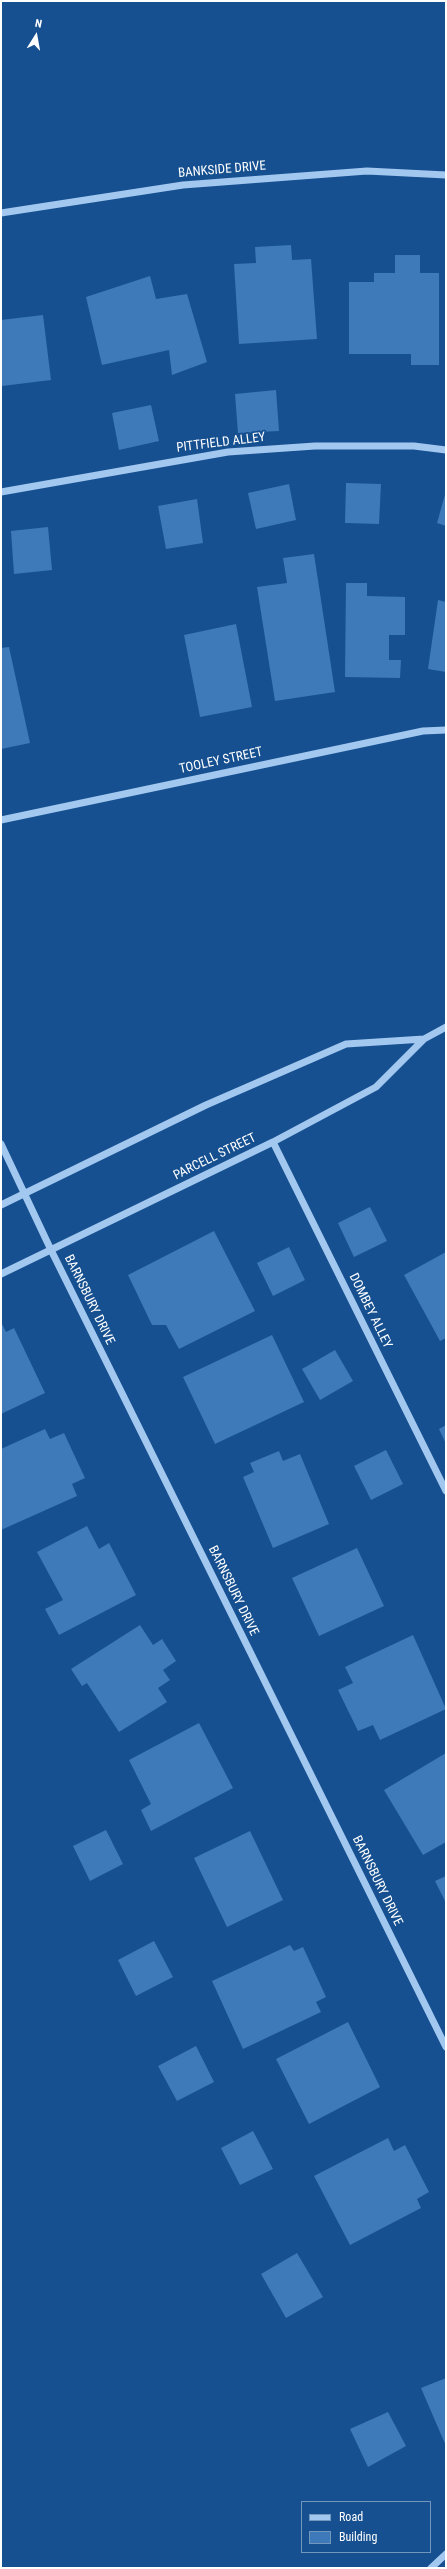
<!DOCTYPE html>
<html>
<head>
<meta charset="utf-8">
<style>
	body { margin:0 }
	#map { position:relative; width:447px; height:2569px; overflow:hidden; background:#165090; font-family:"Roboto Condensed",sans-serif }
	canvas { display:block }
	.frame { position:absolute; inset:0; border:2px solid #fff; pointer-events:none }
	.legend { position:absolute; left:301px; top:2501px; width:130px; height:52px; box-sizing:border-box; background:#165090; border:1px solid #7396bc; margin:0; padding:5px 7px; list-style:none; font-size:12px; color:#fff }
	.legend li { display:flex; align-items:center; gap:8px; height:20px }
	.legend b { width:20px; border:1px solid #7396bc }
	.north { position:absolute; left:16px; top:16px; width:40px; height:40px; -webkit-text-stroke:3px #165090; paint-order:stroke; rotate:11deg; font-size:11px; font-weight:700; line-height:16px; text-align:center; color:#fff }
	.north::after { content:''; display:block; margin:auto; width:14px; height:18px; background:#fff; clip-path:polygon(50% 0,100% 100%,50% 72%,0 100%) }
</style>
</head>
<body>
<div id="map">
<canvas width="447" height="2569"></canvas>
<div class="frame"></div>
<ul class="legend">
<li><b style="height:5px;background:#a2c8f0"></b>Road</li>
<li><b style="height:11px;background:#3e79b9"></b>Building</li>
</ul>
<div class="north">N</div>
</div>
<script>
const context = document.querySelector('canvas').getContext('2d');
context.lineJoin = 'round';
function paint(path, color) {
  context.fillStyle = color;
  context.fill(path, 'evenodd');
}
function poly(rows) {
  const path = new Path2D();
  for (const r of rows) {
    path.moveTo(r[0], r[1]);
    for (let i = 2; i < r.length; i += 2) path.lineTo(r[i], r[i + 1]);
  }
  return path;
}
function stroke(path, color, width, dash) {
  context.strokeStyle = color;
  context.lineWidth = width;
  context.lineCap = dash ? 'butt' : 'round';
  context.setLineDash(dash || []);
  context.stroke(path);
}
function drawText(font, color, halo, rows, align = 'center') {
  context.font = font + ' "Roboto Condensed",sans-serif';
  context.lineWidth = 3.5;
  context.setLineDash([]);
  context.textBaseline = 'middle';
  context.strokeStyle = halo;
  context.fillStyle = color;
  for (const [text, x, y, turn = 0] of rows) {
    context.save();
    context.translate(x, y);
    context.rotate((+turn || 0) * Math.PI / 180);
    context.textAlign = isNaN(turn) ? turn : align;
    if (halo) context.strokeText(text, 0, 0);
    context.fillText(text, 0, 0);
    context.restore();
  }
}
const building = poly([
	[291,245,292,260,311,259,317,339,239,344,234,264,256,263,255,247],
	[395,255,420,255,420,273,439,273,439,365,411,365,411,354,349,354,349,282,374,282,374,273,395,273],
	[150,276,156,299,187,294,207,362,172,375,169,350,102,365,86,297],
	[43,315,51,380,2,386,1,320],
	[276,390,279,431,238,433,235,394],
	[151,405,159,441,119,450,112,413],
	[346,483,381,484,379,524,345,523],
	[289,484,296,520,256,529,248,493],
	[446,491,446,526,437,523],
	[197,499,203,543,166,549,158,506],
	[48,527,52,570,14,574,11,531],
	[314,554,335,692,275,701,257,587,287,583,283,558],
	[346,583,367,583,367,596,405,597,405,635,389,635,389,660,401,660,400,678,345,677],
	[438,600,446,602,446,672,428,669],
	[236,624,252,707,200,717,184,635],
	[9,647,30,743,1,749,1,648],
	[370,1207,387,1241,354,1257,338,1223],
	[214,1231,255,1311,179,1349,166,1325,152,1325,128,1275],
	[289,1247,305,1280,273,1296,257,1263],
	[446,1252,446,1338,440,1341,404,1275],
	[1,1322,6,1332,14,1328,45,1393,1,1414],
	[272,1335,304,1402,215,1444,183,1377],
	[335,1350,353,1381,320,1400,302,1369],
	[446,1425,446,1444,439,1429],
	[45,1429,50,1439,64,1433,85,1478,72,1484,77,1496,1,1530,1,1449],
	[386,1450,403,1484,371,1500,354,1466],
	[279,1451,283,1461,300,1454,329,1524,273,1548,243,1477,254,1472,250,1463],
	[87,1526,99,1549,109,1543,136,1595,59,1635,45,1609,63,1600,37,1552],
	[357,1548,384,1606,319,1636,292,1578],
	[140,1625,153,1645,162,1639,176,1661,163,1670,170,1680,158,1688,167,1702,119,1732,87,1683,82,1686,71,1669],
	[413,1635,446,1709,380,1740,373,1725,358,1731,338,1690,353,1683,345,1667],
	[199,1723,233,1788,151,1831,141,1810,151,1804,129,1760],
	[446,1753,446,1842,423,1855,384,1790],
	[106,1830,123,1864,90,1881,73,1846],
	[250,1831,283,1900,227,1927,194,1858],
	[446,1876,446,1903,435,1881],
	[154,1941,173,1977,136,1996,118,1960],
	[290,1945,294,1951,303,1947,326,1997,316,2002,321,2012,243,2049,212,1981],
	[348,2022,380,2087,309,2124,276,2059],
	[196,2046,214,2082,177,2101,158,2066],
	[253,2131,273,2169,240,2185,221,2148],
	[388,2138,394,2151,405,2145,429,2192,417,2199,421,2208,350,2245,314,2176],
	[297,2253,323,2297,286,2318,261,2274],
	[446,2378,446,2446,421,2388],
	[388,2412,406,2446,368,2467,350,2429]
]);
const minor = poly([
	[1,213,183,185,367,171,446,175],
	[1,492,228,452,315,446,414,446,446,450],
	[1,820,423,731,446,730],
	[424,1039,446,1027],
	[273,1142,446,1491],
	[1,1144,51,1250,446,2047],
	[1,1205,206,1105,346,1044,424,1039,376,1087,273,1142,1,1274],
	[431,2568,446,2554]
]);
const streetNames = [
	["BANKSIDE DRIVE",222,170,-5],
	["PITTFIELD ALLEY",221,443,-7],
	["TOOLEY STREET",221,761,-12],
	["PARCELL STREET",215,1157,-26],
	["BARNSBURY DRIVE",89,1300,64],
	["DOMBEY ALLEY",370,1311,64],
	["BARNSBURY DRIVE",233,1591,64],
	["BARNSBURY DRIVE",377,1881,64]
];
paint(building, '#3e79b9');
stroke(minor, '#a2c8f0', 7);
drawText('13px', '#fff', '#165090', streetNames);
</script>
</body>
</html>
